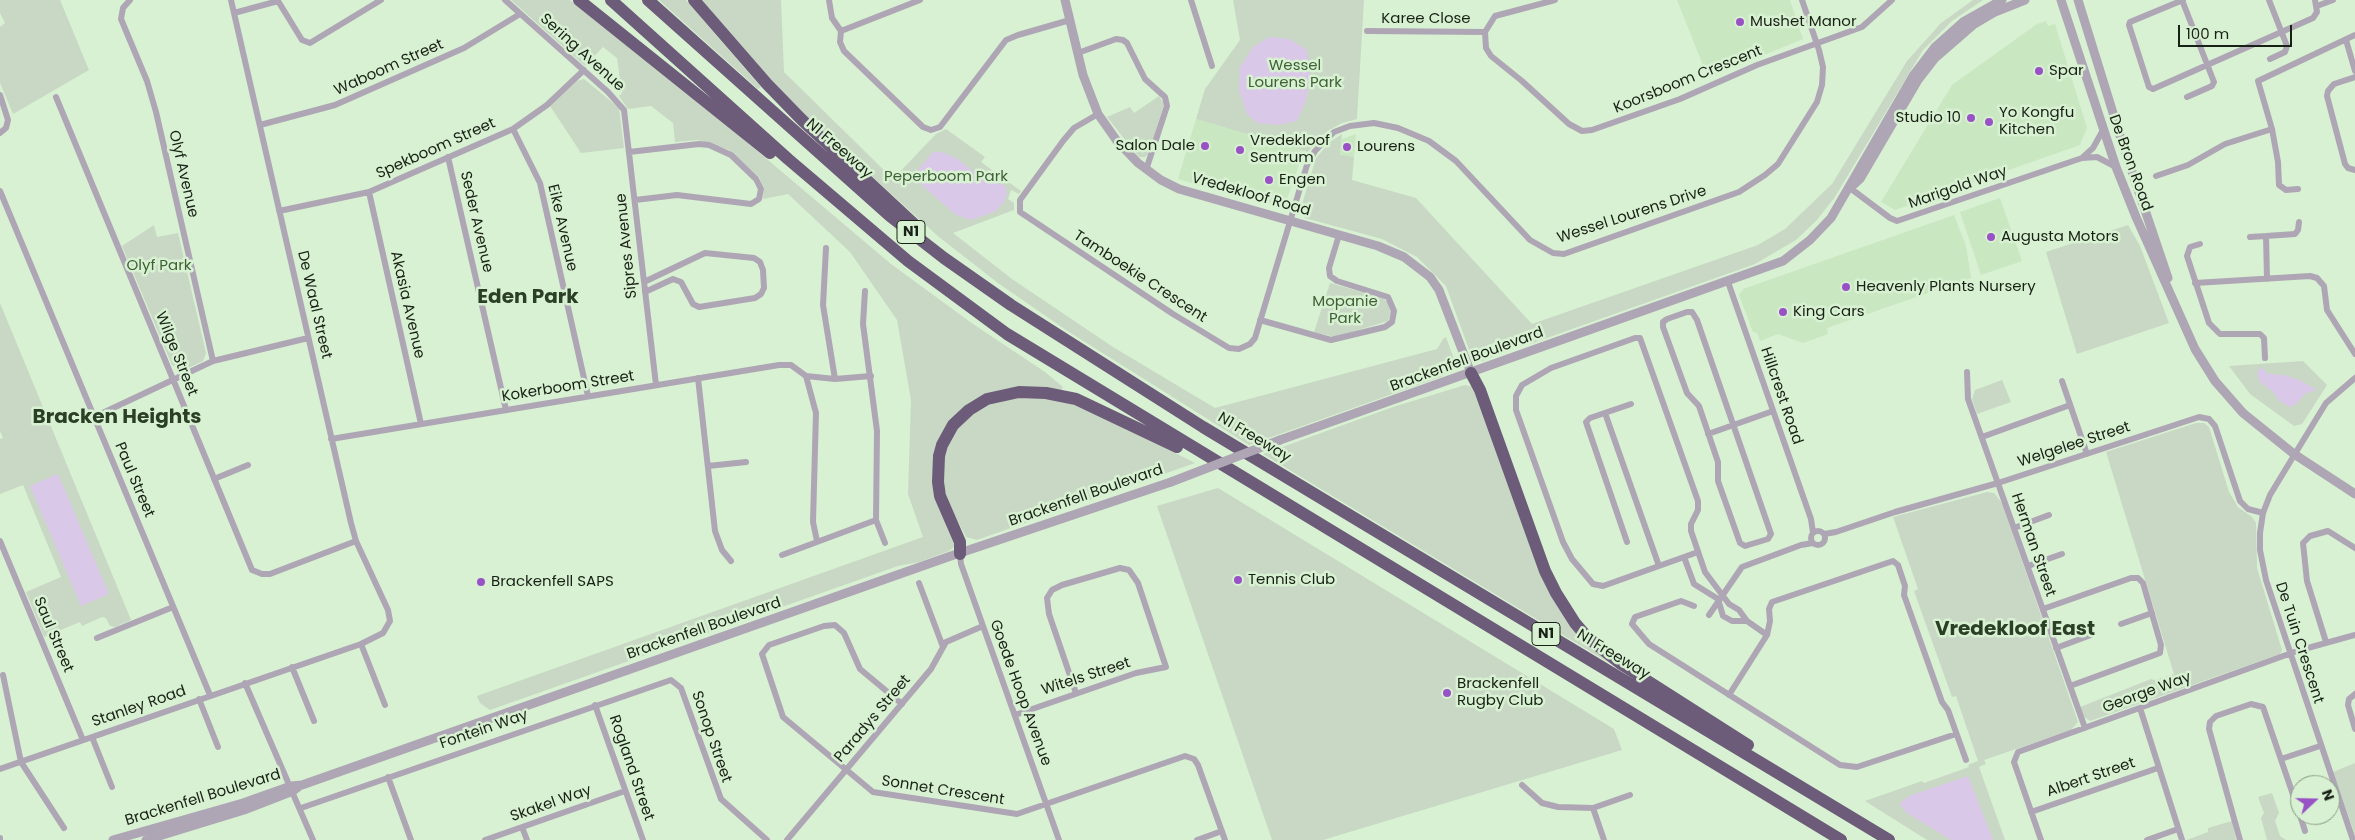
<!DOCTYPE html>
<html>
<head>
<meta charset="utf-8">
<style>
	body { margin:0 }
	#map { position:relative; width:2355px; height:840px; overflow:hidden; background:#d8f1d2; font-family:Poppins,sans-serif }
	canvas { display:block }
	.north { position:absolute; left:2290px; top:775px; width:50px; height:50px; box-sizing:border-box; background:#d8f1d2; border:1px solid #8b9e86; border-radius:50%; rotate:69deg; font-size:14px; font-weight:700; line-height:20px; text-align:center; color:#182115 }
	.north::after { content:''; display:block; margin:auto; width:18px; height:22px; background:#9952c6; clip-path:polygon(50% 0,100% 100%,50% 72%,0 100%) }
	.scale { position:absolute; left:2178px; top:25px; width:114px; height:22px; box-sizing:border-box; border:2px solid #182115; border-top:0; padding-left:6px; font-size:15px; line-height:18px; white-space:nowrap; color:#182115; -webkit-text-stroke:4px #d8f1d2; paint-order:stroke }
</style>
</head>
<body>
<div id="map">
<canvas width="2355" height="840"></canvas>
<div class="north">N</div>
<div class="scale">100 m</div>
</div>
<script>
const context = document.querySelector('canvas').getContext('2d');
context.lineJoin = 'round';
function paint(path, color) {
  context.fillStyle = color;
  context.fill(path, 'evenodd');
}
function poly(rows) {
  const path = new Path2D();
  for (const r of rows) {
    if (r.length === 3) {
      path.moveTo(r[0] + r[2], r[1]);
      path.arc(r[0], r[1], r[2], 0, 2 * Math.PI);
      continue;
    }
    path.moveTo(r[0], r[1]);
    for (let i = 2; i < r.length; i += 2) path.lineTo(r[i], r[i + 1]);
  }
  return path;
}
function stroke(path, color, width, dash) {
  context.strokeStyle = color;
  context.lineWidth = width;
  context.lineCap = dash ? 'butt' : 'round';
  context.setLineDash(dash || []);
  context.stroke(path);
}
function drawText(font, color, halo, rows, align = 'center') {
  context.font = font + ' Poppins,sans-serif';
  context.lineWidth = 5;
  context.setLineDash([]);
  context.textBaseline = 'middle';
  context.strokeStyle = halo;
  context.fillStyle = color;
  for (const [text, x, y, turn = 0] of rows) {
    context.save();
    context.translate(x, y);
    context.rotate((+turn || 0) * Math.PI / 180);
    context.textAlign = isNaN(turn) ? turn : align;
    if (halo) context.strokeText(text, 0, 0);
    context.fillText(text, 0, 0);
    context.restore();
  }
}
const built = poly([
	[1677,0,1790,0,1803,39,1708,78],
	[2046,21,2048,26,2055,24,2087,128,2080,145,1895,210,1881,202,1952,85,2037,24],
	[1196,119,1304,151,1287,199,1279,206,1243,195,1241,198,1178,179],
	[1356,134,1354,157,1340,156,1342,139],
	[2000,198,2022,261,1981,275,1960,212],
	[1954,215,1966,246,1971,278,1827,328,1828,334,1803,343,1778,334,1760,341,1757,333,1753,332,1739,295,1743,289]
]);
const green = poly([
	[0,0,60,0,89,70,13,114,0,83,0,27,5,23,0,13],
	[511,0,570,0,691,95,891,264,973,324,1045,372,1063,387,1060,392,984,397,937,453,954,533,954,547,949,551,919,562,898,566,490,710,480,703,477,696,923,537,908,494,911,400,897,320,850,252,788,194,763,199,764,188,759,177,729,150,698,140,675,142,673,123,651,106,628,109,619,96,622,93,617,58,603,47,585,66],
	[659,0,686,0,761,87,758,89],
	[702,0,781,0,784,72,893,179,936,134,946,129,985,157,981,162,1021,191,1019,194,1011,190,1008,199,1014,203,1014,210,953,233,1012,279,1113,347,1215,408,1437,349,1443,339,1446,337,1454,359,1452,368,1443,376,1249,445,1066,330,998,283,939,237,807,118,761,69],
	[1233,0,1364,0,1357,119,1342,123,1329,130,1317,140,1308,152,1196,119,1205,89,1240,40],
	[1973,0,1983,0,1952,21,1923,50,1835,197,1816,221,1796,240,1755,264,1530,344,1524,343,1483,361,1475,359,1471,355,1446,286,1417,257,1382,239,1305,218,1300,211,1316,158,1330,142,1342,134,1340,155,1354,157,1352,180,1416,198,1532,324,1758,245,1785,229,1832,184,1907,61,1941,23],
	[584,79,619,108,624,148,581,153,550,106,577,81],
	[1159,96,1164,104,1149,153,1145,157,1139,157,1107,117,1130,107,1134,113],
	[154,225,157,237,178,233,206,353,203,361,182,371,172,365,122,246],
	[2128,225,2140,246,2169,323,2077,354,2046,252],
	[1330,283,1383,298,1388,303,1391,312,1388,321,1335,337,1314,332],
	[0,303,131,620,115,627,110,626,106,618,102,617,82,626,80,622,44,637,26,592,61,577,23,485,0,494,0,439,3,438,0,431],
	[2303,361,2327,385,2302,424,2294,426,2250,394,2229,366],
	[2002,380,2011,402,1977,414,1972,399,1975,390],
	[1465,385,1474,387,1542,572,1613,662,1611,664,1263,454,1393,407],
	[1043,395,1090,410,1195,463,977,540,966,537,943,492,944,454,955,428,986,402],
	[2196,423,2204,423,2209,427,2229,492,2238,507,2252,517,2256,523,2257,568,2282,650,2280,654,2090,721,2084,717,2080,707,2151,679,2155,680,2174,674,2106,452],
	[1218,488,1614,729,1622,750,1323,840,1272,840,1157,506],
	[1987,492,1994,493,2002,503,2078,722,2071,730,1984,760,1986,764,1979,767,2005,840,1927,840,1865,801,1922,781,1924,783,1969,767,1968,765,1978,761,1956,696,1952,697,1914,591,1918,589,1893,517],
	[2355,763,2355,835,2333,772],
	[2272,793,2279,813,2275,821,2280,836,2286,840,2267,840,2261,818,2264,813,2258,797],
	[2232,821,2236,840,2187,840,2208,832,2208,828]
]);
const water = poly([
	[1269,37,1289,39,1306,49,1311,67,1306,101,1297,121,1278,125,1257,123,1247,114,1239,91,1240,67,1253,47],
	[933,152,942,152,956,158,980,176,988,177,1006,187,1007,195,1003,203,996,211,971,220,956,215,917,181,915,173],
	[2261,367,2268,374,2284,375,2299,380,2317,390,2306,393,2295,405,2290,407,2279,401,2273,392,2260,382,2257,373],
	[58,474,109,594,81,606,30,486],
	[1968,776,1993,840,1951,840,1907,813,1899,804,1909,796]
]);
const minor = poly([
	[130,0,123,8,121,19,147,81,156,112,213,361],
	[505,0,608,92,624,110,656,385],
	[829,0,832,18,841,31],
	[920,0,841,31,840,42,844,51,923,127,931,130,940,127,1006,40,1018,35,1070,20],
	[1191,0,1212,66],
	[1555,0,1495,16,1485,32,1486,48,1491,56,1522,81,1569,124,1582,131,1592,130,1680,99,1757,65,1862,27,1892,0],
	[2182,0,2214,82,2212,86,2187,97],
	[2183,0,2130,22,2129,25,2149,87,2153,89,2313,18,2317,12,2315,0],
	[2269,0,2287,46,2285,52,2270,59],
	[2317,6,2333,0],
	[234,13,278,1,302,40,310,43,381,0],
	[1367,31,1485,32],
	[2346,40,2355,71],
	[1078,53,1116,39,1123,40,1127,43,1145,79,1165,97,1167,106,1146,170],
	[2355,77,2334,84,2328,91,2327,96,2345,164,2348,168,2355,170],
	[0,95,8,120,6,128,0,133],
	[56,97,252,570,262,574,270,574,356,541],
	[1098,114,1074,128,1063,141,1020,200,1020,212,1173,314,1229,348,1239,349,1250,344,1255,338,1307,165,1315,151,1334,132,1350,126,1374,123,1398,128,1429,141,1456,161,1530,240,1553,253,1564,254,1739,192,1765,175,1778,164,1817,102,1822,85,1823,67,1819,50,1802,0],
	[260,125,335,105,464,48,520,14],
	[513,129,540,183,588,396],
	[629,152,699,144,709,145,731,155,756,179,761,189,759,199,751,204,677,195,635,200],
	[448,157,506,410],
	[2082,158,2093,148,2103,130],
	[2156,176,2188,165,2225,144,2272,129],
	[1850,188,1890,218,1897,221,2082,158,2097,157,2116,167],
	[2298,189,2286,190,2279,185,2278,162,2272,129,2258,81,2355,35],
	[0,191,210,695],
	[369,192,421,424],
	[279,211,369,192,513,129,547,105,584,70],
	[2250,237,2266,236],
	[2200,244,2190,247,2187,256,2209,323,2220,334,2260,334,2264,338,2265,358],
	[826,248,823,305,835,379],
	[2267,279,2266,236,2295,234,2298,230,2299,222],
	[644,282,705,253,754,258,760,262,763,270,764,288,761,294,755,298,699,307,693,304,681,282,673,279,645,292],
	[1728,282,1811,519,1813,533],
	[2195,283,2310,276,2317,278,2324,286,2327,310,2355,354],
	[865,291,863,324,877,431,876,520,885,543],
	[1687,312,1692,312,1697,320,1771,534,1768,539,1745,546,1740,543,1718,481,1718,462,1699,406,1687,393,1663,327,1663,322,1667,319,1687,312],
	[1260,320,1331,340,1385,327,1392,322,1394,311,1388,297,1337,281,1330,276,1329,268,1339,235],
	[1967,372,1968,399,2085,728],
	[806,376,835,379,871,376],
	[698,378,715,531,722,550,731,561],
	[2062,381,2087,454],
	[1605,413,1659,566],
	[94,417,213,361,308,338],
	[1708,434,1773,411],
	[1982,437,2070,405],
	[331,439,779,365,791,365,806,376,816,413,813,522,817,541],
	[708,466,746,462],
	[214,479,248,465],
	[2014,528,2049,515],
	[1818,538,7],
	[1824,534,1836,532,1895,512,1998,483,2199,417,2209,419,2215,426,2240,501,2248,509,2263,513],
	[0,541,83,740],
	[1627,542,1586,422,1590,418,1631,404],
	[1698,552,1603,586,1593,584,1572,559,1563,542,1516,410,1516,396,1522,385,1551,368,1635,338,1640,338,1698,501,1698,510,1691,524,1691,531,1705,572,1729,604,1739,610,1747,621,1767,635],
	[960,554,961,564,1059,840],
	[782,555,876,520],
	[1684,557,1694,584,1718,599,1723,616,1732,621,1747,621],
	[2028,566,2062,554],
	[919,583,943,647],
	[1694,606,1681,601,1635,617,1632,624,1649,644,1840,765,1857,767,1956,734],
	[2043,609,2131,578,2138,578,2143,583,2161,645,2160,653,2070,686],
	[1709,615,1742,567,1801,545,1813,543],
	[2121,624,2152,613],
	[97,638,173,607],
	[2326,642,2307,581,2303,543,2310,536,2328,531,2355,548],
	[361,644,385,705],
	[2056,648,2091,635],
	[292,667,314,721],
	[3,675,21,762,64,828],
	[245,683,313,840],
	[2355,694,2349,699,2348,705,2355,729],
	[1729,695,1767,635,1770,621,1769,609,1772,602,1893,561,1898,565,1905,586,1904,595,1942,702,1948,710,1966,760],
	[199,699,218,747],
	[902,704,860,669,844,633,835,625,824,626,769,645,762,654,783,717,873,792,1017,814,1185,756,1194,759,1198,765,1225,840],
	[595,705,643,840],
	[2140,708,2182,840],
	[1015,715,1136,673,1166,667,1138,583,1129,570,1120,568,1062,585,1052,590,1047,598,1049,614,1076,693],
	[92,737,112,787],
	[2281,759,2320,746],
	[0,769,361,644,383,633,390,621,388,610,356,541,351,523,231,0],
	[388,777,411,840],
	[1522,785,1542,803,1558,807,1593,808,1630,795],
	[301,808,671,680,681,688,721,799,767,840],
	[1593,808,1604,840],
	[2031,812,2158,768],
	[2300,815,2305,831],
	[522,827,527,840],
	[0,838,0,840],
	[485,840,625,791],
	[787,840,931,669,946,642,983,626],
	[1197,840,1222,831],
	[2041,840,2014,762,2018,752,2297,651,2355,635],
	[2147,840,2178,829],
	[2240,840,2209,729,2210,722,2216,716,2251,704,2263,707,2300,815],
	[2353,840,2266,580,2260,550,2260,533,2263,513,2270,495,2290,462,2326,403,2355,378]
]);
const tertiary = poly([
	[1065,0,1083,75,1098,114,1117,141,1138,163,1161,180,1179,189,1378,246,1404,257,1430,277,1439,290,1471,373],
	[2061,0,2116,167,2136,217,2195,349,2215,381,2243,413,2294,454,2355,494],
	[2078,0,2122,142,2168,278],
	[1850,188,1860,179,1918,80,1935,58,1973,25,1995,12,2025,0],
	[1280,440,1783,261,1810,240,1831,218,1913,76,1935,47,1963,22,2002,0],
	[113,840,243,803,291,786,302,785,948,557,1171,482],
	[146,840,244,810,293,791,301,785]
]);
const motorway = poly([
	[579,0,770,153],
	[611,0,788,159,908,261,1007,334,1841,840],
	[648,0,890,216,944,258,1011,305,1203,427,1889,840],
	[694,0,767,84,803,121,916,226],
	[1471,373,1480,390,1545,571,1556,593,1575,623,1587,637,1621,664,1748,745],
	[960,554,960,542,940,496,938,482,939,456,942,445,953,425,969,410,987,399,1019,392,1046,393,1076,399,1177,447]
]);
const tertiaryBridge = poly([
	[1171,482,1280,440]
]);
const markers = [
	[1740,22,5,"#9952c6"],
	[2039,71,5,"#9952c6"],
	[1971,118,5,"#9952c6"],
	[1989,122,5,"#9952c6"],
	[1205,146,5,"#9952c6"],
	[1347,147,5,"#9952c6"],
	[1240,150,5,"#9952c6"],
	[1269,180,5,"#9952c6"],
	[1991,237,5,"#9952c6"],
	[1846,287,5,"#9952c6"],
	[1783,312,5,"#9952c6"],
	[1238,580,5,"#9952c6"],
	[481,582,5,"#9952c6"],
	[1447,693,5,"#9952c6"]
];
const shields = [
	[911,232,28],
	[1546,634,28]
];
const shieldNames = [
	["N1",911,232],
	["N1",1546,634]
];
const streetNames = [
	["Karee Close",1426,19],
	["Sering Avenue",582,53,42],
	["Waboom Street",389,68,-24],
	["Koorsboom Crescent",1688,80,-22],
	["Spekboom Street",436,149,-24],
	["N1 Freeway",839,149,41],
	["De Bron Road",2130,163,70],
	["Olyf Avenue",183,174,77],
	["Marigold Way",1958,188,-19],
	["Vredekloof Road",1251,195,16],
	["Wessel Lourens Drive",1632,215,-18],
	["Seder Avenue",476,222,77],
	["Eike Avenue",562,228,77],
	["Sipres Avenue",627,246,-96],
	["Tamboekie Crescent",1140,277,33],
	["De Waal Street",314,305,77],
	["Akasia Avenue",407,305,77],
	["Wilge Street",176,354,68],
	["Brackenfell Boulevard",1467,360,-20],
	["Kokerboom Street",568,387,-9],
	["Hillcrest Road",1781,396,71],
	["N1 Freeway",1254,438,31],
	["Welgelee Street",2074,445,-18],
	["Paul Street",134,480,67],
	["Brackenfell Boulevard",1086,496,-19],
	["Herman Street",2033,545,71],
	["Brackenfell Boulevard",704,629,-19],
	["Saul Street",53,635,67],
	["De Tuin Crescent",2299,643,72],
	["N1 Freeway",1613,655,31],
	["Witels Street",1086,677,-18],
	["Goede Hoop Avenue",1020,693,70],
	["George Way",2147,693,-20],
	["Stanley Road",139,707,-19],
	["Paradys Street",873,719,-50],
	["Fontein Way",484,730,-19],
	["Sonop Street",711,737,71],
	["Rogland Street",631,768,71],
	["Albert Street",2091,778,-19],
	["Sonnet Crescent",943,791,9],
	["Brackenfell Boulevard",203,798,-17],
	["Skakel Way",551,804,-19]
];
const poiNames = [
	["Mushet Manor",1750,22],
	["Spar",2049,71],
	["Yo Kongfu",1999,113],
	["Kitchen",1999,130],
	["Studio 10",1961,118,"right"],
	["Vredekloof",1250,141],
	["Sentrum",1250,158],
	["Salon Dale",1195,146,"right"],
	["Lourens",1357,147],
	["Engen",1279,180],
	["Augusta Motors",2001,237],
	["Heavenly Plants Nursery",1856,287],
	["King Cars",1793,312],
	["Tennis Club",1248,580],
	["Brackenfell SAPS",491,582],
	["Brackenfell",1457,684],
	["Rugby Club",1457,701]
];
const parkNames = [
	["Wessel",1295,66],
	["Lourens Park",1295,83],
	["Peperboom Park",946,177],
	["Olyf Park",159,266],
	["Mopanie",1345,302],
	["Park",1345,319]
];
const districtNames = [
	["Eden Park",528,298],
	["Bracken Heights",117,418],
	["Vredekloof East",2015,630]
];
paint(built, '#c9e7c1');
paint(green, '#c8d8c4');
paint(water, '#dac8e8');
stroke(minor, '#aea6b5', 6);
stroke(tertiary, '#aea6b5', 9);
stroke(motorway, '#6c5c79', 12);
stroke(tertiaryBridge, '#aea6b5', 9);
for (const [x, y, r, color] of markers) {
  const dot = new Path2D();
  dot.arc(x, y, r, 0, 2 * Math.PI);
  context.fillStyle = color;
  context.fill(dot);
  stroke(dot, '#d8f1d2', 2);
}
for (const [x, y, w] of shields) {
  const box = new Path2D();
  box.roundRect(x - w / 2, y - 11.5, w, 23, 4);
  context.fillStyle = '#d8f1d2';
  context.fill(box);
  stroke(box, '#182115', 1);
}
drawText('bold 14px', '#182115', null, shieldNames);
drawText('15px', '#182115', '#d8f1d2', streetNames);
drawText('15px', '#182115', '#d8f1d2', poiNames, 'left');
drawText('15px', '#3e6135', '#d8f1d2', parkNames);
drawText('bold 20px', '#2b3f26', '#d8f1d2', districtNames);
</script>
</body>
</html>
